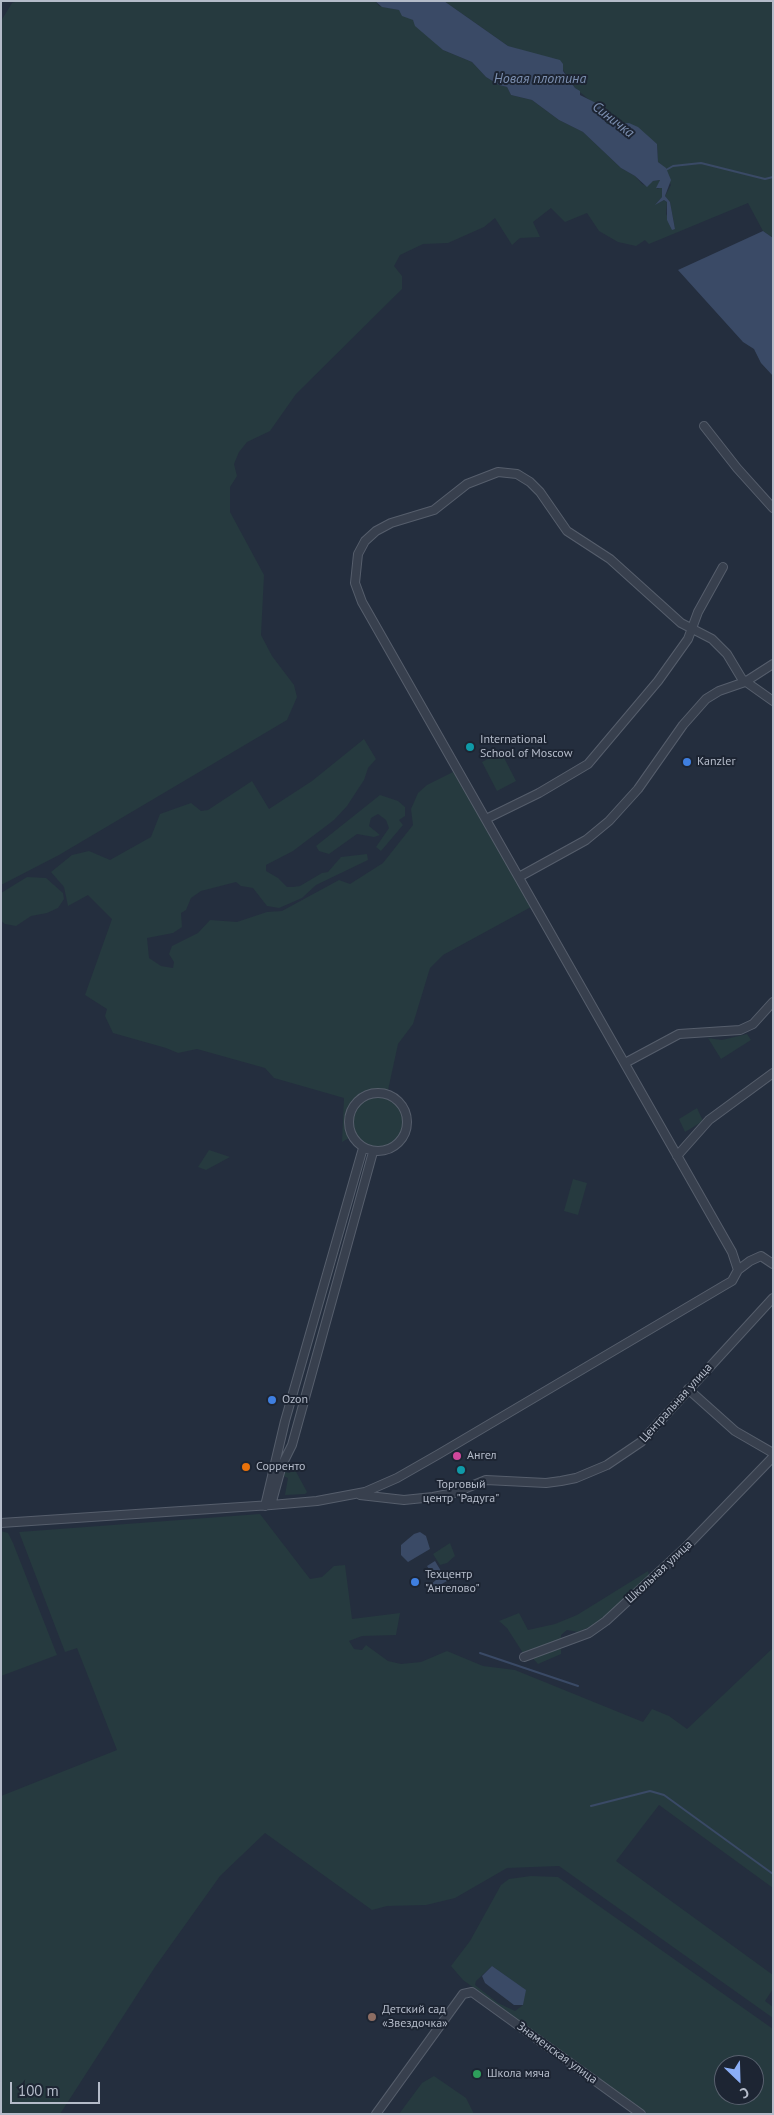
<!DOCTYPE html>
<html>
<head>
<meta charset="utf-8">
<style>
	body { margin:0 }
	#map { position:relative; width:774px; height:2115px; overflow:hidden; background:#242e3e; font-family:"PT Sans",sans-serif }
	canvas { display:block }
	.frame { position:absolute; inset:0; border:2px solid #b4bbc9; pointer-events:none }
	.north { position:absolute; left:714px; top:2055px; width:50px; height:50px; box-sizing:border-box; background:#1d2533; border:1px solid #59616f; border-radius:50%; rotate:156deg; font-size:14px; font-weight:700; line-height:20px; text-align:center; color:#b4bbc9 }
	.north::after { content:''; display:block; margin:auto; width:18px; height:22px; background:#8baef6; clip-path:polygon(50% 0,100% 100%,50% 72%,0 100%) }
	.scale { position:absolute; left:10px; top:2082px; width:90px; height:22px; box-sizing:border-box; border:2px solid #b4bbc9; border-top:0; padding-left:6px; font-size:15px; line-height:18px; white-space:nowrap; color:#b4bbc9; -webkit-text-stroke:4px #1d2533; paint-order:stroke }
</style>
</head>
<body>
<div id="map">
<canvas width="774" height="2115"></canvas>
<div class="frame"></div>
<div class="north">С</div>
<div class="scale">100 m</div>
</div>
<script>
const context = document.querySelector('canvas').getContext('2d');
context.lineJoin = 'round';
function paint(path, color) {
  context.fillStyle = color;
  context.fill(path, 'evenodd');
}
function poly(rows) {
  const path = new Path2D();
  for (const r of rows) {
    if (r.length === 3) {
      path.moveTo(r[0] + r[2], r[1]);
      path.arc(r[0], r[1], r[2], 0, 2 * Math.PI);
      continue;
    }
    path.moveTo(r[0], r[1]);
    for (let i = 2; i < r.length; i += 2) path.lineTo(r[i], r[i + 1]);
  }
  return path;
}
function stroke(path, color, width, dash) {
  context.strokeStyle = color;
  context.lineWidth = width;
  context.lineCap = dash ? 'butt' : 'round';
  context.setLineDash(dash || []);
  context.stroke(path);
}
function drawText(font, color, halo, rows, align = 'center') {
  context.font = font + ' "PT Sans",sans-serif';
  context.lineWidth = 4;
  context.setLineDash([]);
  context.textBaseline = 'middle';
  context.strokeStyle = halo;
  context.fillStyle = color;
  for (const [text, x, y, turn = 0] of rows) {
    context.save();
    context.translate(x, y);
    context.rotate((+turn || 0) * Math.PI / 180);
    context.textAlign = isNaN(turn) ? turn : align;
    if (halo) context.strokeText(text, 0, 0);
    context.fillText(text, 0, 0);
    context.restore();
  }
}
const green = poly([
	[18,1,375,1,379,6,399,10,413,20,443,50,472,62,486,77,499,85,507,87,511,95,532,100,559,120,583,132,621,168,635,176,642,184,647,186,653,181,660,180,657,189,662,187,662,197,656,204,664,200,667,202,666,214,675,229,670,202,665,196,671,185,663,166,658,162,657,144,623,122,607,124,593,103,575,88,556,59,542,57,508,46,444,1,773,1,773,238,763,231,748,203,649,244,645,240,636,246,618,242,599,231,587,213,565,222,551,208,533,222,540,237,520,238,512,245,495,218,484,227,448,243,423,244,400,255,394,266,402,276,402,289,296,394,270,431,247,442,239,452,234,464,237,476,230,487,230,512,264,575,261,635,272,656,294,685,297,697,287,720,59,855,1,885,1,21,12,3],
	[364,739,376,759,368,768,364,780,347,806,334,820,293,851,266,865,266,871,278,878,287,887,293,887,300,886,322,873,328,872,341,857,367,854,368,860,316,885,302,898,279,908,267,906,253,888,241,886,236,882,201,891,191,898,186,910,181,913,182,927,173,933,147,938,149,958,161,966,173,968,174,962,169,954,172,946,198,933,210,920,237,922,267,912,282,911,339,880,350,884,383,863,413,825,411,809,418,793,427,785,455,771,531,907,443,955,430,968,413,1024,398,1044,388,1090,371,1090,363,1092,349,1106,345,1125,349,1138,342,1142,344,1098,274,1078,265,1068,197,1049,178,1053,166,1048,113,1033,105,1016,107,1009,85,995,112,919,88,895,68,906,64,887,51,872,72,855,89,851,110,860,151,837,160,814,191,803,201,811,208,810,252,781,269,809,312,781],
	[501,752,516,781,497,791,482,762],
	[380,795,398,801,405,807,405,816,399,820,403,825,381,851,376,847,389,828,386,820,378,814,371,818,369,826,380,835,374,837,357,834,329,854,319,851,316,846],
	[27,877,46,878,63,893,64,899,58,908,47,913,31,916,16,926,5,924,1,921,1,893],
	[747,1034,751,1040,721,1059,708,1038,722,1040],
	[378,1122,26],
	[697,1108,703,1121,685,1132,679,1119],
	[209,1150,230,1157,206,1170,198,1167],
	[573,1179,587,1183,578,1215,564,1211],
	[292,1467,294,1468,307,1492,305,1494,285,1495,288,1478,283,1476,284,1472,290,1473],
	[260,1514,310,1579,322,1577,334,1566,345,1565,352,1619,400,1613,396,1635,362,1636,349,1641,354,1649,362,1650,366,1645,388,1661,401,1664,421,1662,447,1651,483,1666,515,1670,643,1722,652,1709,669,1716,687,1729,773,1648,773,1888,659,1805,616,1861,773,1975,773,1989,765,2001,773,2007,773,2018,559,1866,507,1868,455,1898,426,1905,387,1906,372,1910,265,1833,220,1876,155,1967,60,2114,1,2114,1,1796,117,1750,77,1648,65,1652,19,1532],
	[1,1531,8,1533,13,1543,57,1655,1,1676],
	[450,1543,455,1556,447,1563,440,1565,433,1554],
	[648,1571,649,1575,608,1615,592,1626,578,1632,567,1630,561,1635,561,1654,538,1664,528,1653,523,1653,507,1628,499,1621,519,1613,528,1630,555,1624,577,1615],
	[531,1876,558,1877,773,2029,773,2114,648,2114,463,1980,451,1966,470,1941,501,1885,509,1879],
	[492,1966,525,1990,523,2005,515,2011,498,2003,475,1985,476,1981],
	[724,2065,754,2065,754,2095,724,2095],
	[434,2076,466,2098,474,2114,399,2114,422,2083]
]);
const water = poly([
	[375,1,444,1,508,46,560,60,563,64,563,71,575,88,580,91,580,95,604,107,607,112,604,119,607,124,629,123,638,127,657,144,658,162,666,168,671,180,665,196,670,202,675,229,672,230,667,220,667,202,664,200,655,205,662,197,662,188,656,188,660,180,653,181,647,187,635,176,621,168,583,132,559,120,532,100,511,95,507,87,499,85,486,77,472,62,443,50,415,26,413,20,402,16,399,10,382,7],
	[763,231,773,238,773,376,761,363,754,349,743,342,678,270],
	[420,1532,426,1536,430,1549,408,1562,401,1555,401,1545,414,1534],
	[435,1561,447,1581,433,1589,430,1585,436,1580,427,1566],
	[492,1966,526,1990,523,2005,514,2005,485,1983,482,1976]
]);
const stream = poly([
	[666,170,673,166,701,163,765,179,773,177],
	[480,1653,578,1686],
	[591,1806,650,1791,664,1795,773,1874]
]);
const minor = poly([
	[704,426,737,468,773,508],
	[486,819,539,793,588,764,658,681,688,639,698,612,723,567],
	[519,877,586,840,609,821,638,789,683,725,706,699,719,691,745,682,773,664],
	[625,1063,679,1034,740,1030,753,1024,773,1002],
	[378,1122,29],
	[677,1156,709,1120,773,1073],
	[738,1270,732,1252,362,602,355,583,358,554,365,541,376,531,391,523,434,510,467,484,498,472,517,474,530,482,540,492,567,531,610,559,681,623,712,639,727,654,742,679,773,701],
	[688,1389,735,1431,773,1453],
	[360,1495,404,1500,433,1497,454,1493,486,1480,546,1483,561,1481,576,1478,607,1465,641,1442,773,1298],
	[271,1505,282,1465,292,1445,373,1152],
	[265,1506,285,1421,363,1148],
	[1,1523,271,1505,317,1501,365,1492,397,1478,439,1454,725,1285,732,1281,738,1270,750,1261,761,1256,773,1264],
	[524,1657,589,1633,606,1621,686,1547,773,1457],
	[376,2114,463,1994,472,1992,641,2114]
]);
const markers = [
	[470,747,5,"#0f9aa8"],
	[687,762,5,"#3f7fe0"],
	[272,1400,5,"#3f7fe0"],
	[457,1456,5,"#d1479c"],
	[246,1467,5,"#e8710a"],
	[461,1470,5,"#0f9aa8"],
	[415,1582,5,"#3f7fe0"],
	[372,2017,5,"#8d6e63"],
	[477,2074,5,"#2e9e5b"]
];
const poiNames = [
	["International",480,740],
	["School of Moscow",480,754],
	["Kanzler",697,762],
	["Ozon",282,1400],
	["Ангел",467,1456],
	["Сорренто",256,1467],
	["Торговый",461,1485,"center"],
	["центр \"Радуга\"",461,1499,"center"],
	["Техцентр",425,1575],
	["\"Ангелово\"",425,1589],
	["Детский сад",382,2010],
	["«Звездочка»",382,2024],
	["Школа мяча",487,2074]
];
const streetNames = [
	["Центральная улица",676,1403,-48],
	["Школьная улица",659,1572,-43],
	["Знаменская улица",557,2053,36]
];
const waterNames = [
	["Новая плотина",540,79],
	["Синичка",613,120,38]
];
paint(green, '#263a3f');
paint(water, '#3a4a66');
stroke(stream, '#3a4a66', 2);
stroke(minor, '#565e6c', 10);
stroke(minor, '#38404e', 8);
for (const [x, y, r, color] of markers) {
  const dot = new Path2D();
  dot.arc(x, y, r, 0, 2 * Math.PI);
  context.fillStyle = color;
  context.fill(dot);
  stroke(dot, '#1d2533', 2);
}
drawText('12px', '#b4bbc9', '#1d2533', poiNames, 'left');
drawText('12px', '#b4bbc9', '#1d2533', streetNames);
drawText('italic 14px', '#7c8fb0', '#1d2533', waterNames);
</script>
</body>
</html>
